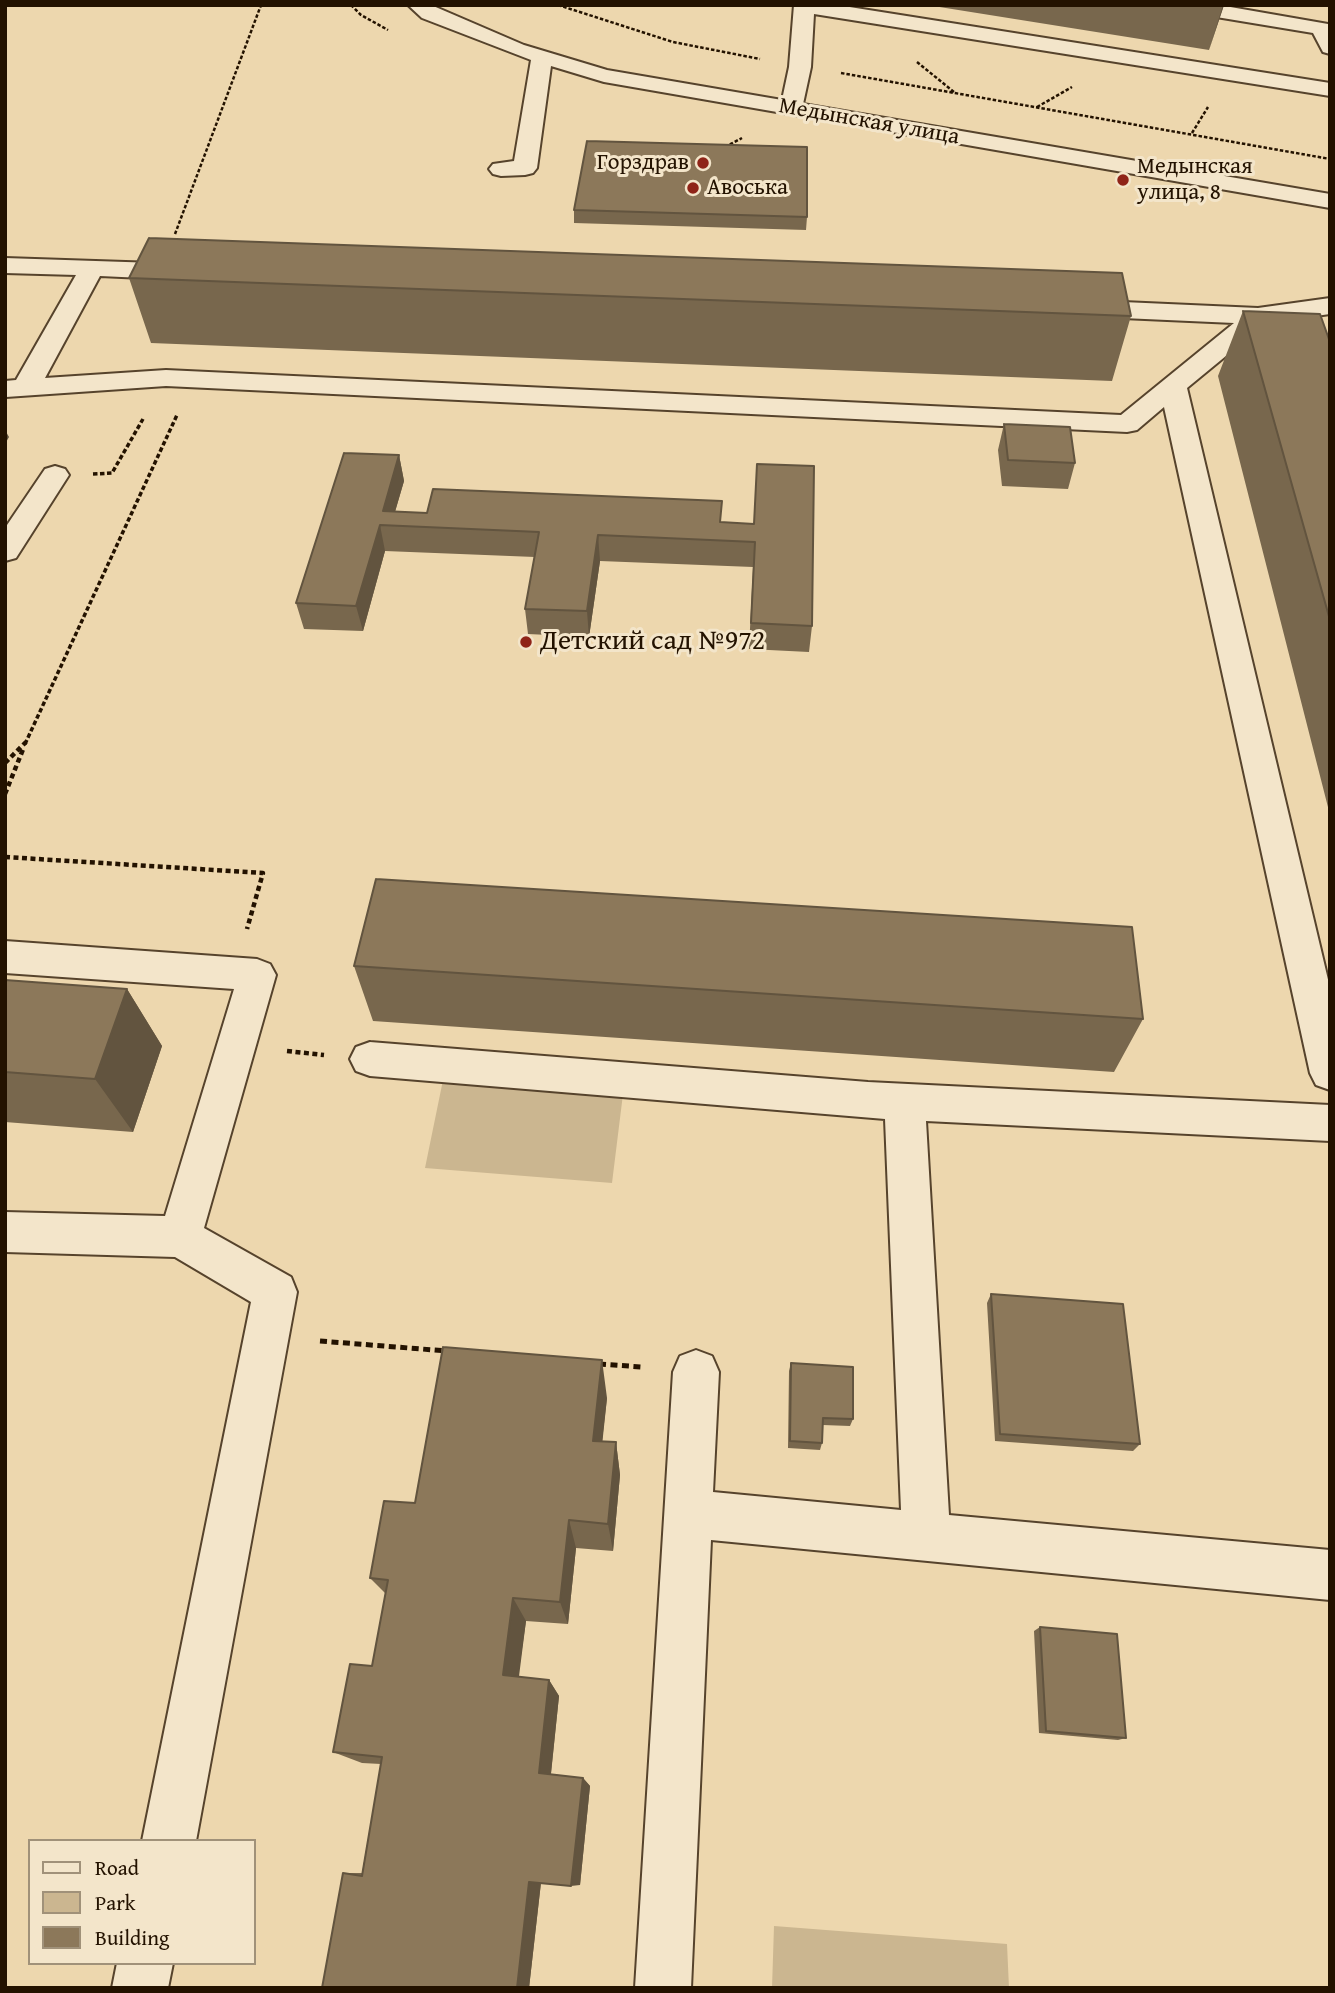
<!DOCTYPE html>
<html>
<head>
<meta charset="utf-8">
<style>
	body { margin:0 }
	#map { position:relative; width:1335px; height:1993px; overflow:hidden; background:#edd7ae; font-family:"Gentium Book Plus",serif }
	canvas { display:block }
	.frame { position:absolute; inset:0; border:7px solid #231200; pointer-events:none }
	.legend { position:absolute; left:28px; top:1839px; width:228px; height:126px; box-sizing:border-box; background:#f3e5ca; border:2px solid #a09179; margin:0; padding:9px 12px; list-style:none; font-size:21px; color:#231200 }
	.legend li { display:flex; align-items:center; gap:14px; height:35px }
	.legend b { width:35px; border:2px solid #a09179 }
</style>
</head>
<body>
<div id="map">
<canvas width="1335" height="1993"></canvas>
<div class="frame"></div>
<ul class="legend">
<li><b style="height:9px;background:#f3e5ca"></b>Road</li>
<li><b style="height:19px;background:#cbb690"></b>Park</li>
<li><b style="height:19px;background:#8c785a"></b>Building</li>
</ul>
</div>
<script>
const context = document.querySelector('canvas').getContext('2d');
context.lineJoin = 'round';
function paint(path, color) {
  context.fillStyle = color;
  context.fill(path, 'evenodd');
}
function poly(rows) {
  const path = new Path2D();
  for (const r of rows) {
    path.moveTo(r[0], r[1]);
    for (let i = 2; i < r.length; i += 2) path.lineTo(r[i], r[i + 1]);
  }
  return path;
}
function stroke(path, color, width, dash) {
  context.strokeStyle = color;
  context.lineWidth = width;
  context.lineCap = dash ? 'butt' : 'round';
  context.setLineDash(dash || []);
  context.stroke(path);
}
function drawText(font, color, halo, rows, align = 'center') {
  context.font = font + ' "Gentium Book Plus",serif';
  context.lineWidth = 6;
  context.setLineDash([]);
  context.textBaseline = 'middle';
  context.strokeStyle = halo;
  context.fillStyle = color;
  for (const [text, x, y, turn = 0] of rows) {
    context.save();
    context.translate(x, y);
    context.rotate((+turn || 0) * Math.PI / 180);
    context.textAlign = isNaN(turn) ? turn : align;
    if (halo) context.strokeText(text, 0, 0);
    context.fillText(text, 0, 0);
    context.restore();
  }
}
const green = poly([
	[443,1080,623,1094,612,1183,425,1168],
	[774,1926,1007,1944,1009,1988,772,1988]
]);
const pathFar3 = poly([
	[351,5,361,15,388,30],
	[558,5,673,42,760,59],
	[917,62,954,92],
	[841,73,1330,159],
	[1037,107,1072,87],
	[1192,133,1208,107],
	[725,147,742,138],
	[175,234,261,5]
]);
const pathFar2 = poly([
	[93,474,112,473,143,419],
	[25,744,177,415]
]);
const pathFar1 = poly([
	[5,763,26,742],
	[5,794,24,747],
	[5,857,263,873,247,929],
	[287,1051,324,1055]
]);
const path = poly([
	[320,1341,447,1351],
	[599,1364,642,1367]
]);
const minor = poly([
	[408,5,431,5,524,45,607,70,782,100,789,67,794,5,837,5,1330,83,1330,96,814,14,811,67,803,104,1330,194,1330,208,604,82,551,66,537,168,533,173,525,175,501,176,493,174,489,169,493,164,514,161,531,60,422,18,408,5],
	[1170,5,1219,5,1328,24,1330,54,1323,52,1313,33,1180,11,1170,5],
	[5,258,186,264,195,267,199,272,195,277,186,280,100,276,45,378,166,370,1121,415,1234,323,1078,316,1069,313,1065,308,1069,303,1078,300,1258,308,1330,298,1330,314,1266,323,1187,388,1330,988,1330,1090,1316,1085,1310,1073,1164,407,1137,430,1127,432,166,386,6,397,5,381,16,380,76,275,5,273,5,258],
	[55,466,65,469,69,475,16,558,5,561,5,528,45,469,55,466],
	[5,941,257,959,270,964,276,975,204,1228,291,1277,297,1292,196,1841,142,1841,251,1302,175,1257,5,1252,5,1212,165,1216,234,989,5,973,5,941],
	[370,1042,868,1082,1330,1105,1330,1141,926,1121,949,1515,1330,1550,1330,1600,711,1540,691,1988,635,1988,673,1372,680,1356,696,1350,712,1356,719,1372,713,1492,901,1510,885,1119,370,1076,356,1071,350,1059,356,1047,370,1042],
	[117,1963,173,1963,168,1988,112,1988,117,1963]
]);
const wall = poly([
	[927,5,1224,5,1209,50],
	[574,210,807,217,806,230,574,223],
	[129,278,1131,316,1112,381,151,343],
	[1243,311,1330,342,1330,815,1218,376],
	[1004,424,1075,463,1068,489,1002,486,998,450],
	[399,455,404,481,395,512,754,524,812,626,809,652,749,649,753,567,600,561,589,637,528,634,525,609,535,557,385,551,363,631,304,629,296,603],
	[354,966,1143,1019,1114,1072,373,1021],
	[5,980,127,989,162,1046,133,1132,5,1122],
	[991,1294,1140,1444,1133,1451,995,1441,987,1303],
	[791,1363,853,1419,850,1426,823,1425,822,1443,820,1450,788,1448,789,1371],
	[607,1398,602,1441,616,1442,620,1475,613,1551,576,1548,568,1624,526,1621,518,1677,549,1680,559,1696,551,1774,583,1778,590,1786,580,1885,541,1883,529,1988,322,1988,343,1873,362,1873,381,1764,362,1763,333,1752,372,1666,386,1594,370,1578,415,1503],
	[1040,1627,1126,1738,1118,1740,1039,1733,1034,1631]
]);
const shadedWall = poly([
	[1223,5,1224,5,1209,50],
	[5,430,9,437,5,444],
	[399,455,404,481,391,525,383,511],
	[380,525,385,551,363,631,356,606],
	[598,535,600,561,589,637,587,611],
	[127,989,162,1046,133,1132,95,1079],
	[602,1360,607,1398,599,1474,593,1441],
	[616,1442,620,1475,613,1551,608,1524],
	[569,1520,576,1548,568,1624,560,1602],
	[513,1598,526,1621,517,1692,503,1675],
	[549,1680,559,1696,550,1782,539,1773],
	[583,1778,590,1786,580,1885,571,1886],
	[529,1882,541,1882,529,1988,517,1988]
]);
const building = poly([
	[587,141,807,147,807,217,574,210,587,141],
	[149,238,1122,273,1131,316,129,278,149,238],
	[1243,311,1320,314,1330,342,1330,620,1243,311],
	[1004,424,1070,427,1075,463,1008,460,1004,424],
	[344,453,399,455,383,511,427,513,433,489,722,501,720,522,754,524,757,464,814,466,812,626,751,623,755,542,598,535,587,611,525,609,539,532,380,525,356,606,296,603,344,453],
	[376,879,1132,927,1143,1019,354,966,376,879],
	[5,980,127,989,95,1079,5,1072,5,980],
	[991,1294,1123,1304,1140,1444,1000,1434,991,1294],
	[443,1347,602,1360,593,1441,616,1442,608,1524,569,1520,560,1602,513,1598,503,1675,549,1680,539,1773,583,1778,571,1886,529,1882,517,1988,322,1988,343,1873,362,1876,382,1757,333,1752,350,1664,372,1666,388,1580,370,1578,384,1501,415,1503,443,1347],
	[791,1363,853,1367,853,1419,823,1418,822,1443,790,1441,791,1363],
	[1040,1627,1117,1634,1126,1738,1046,1731,1040,1627]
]);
const markers = [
	[703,163,7,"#8f2418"],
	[1123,180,7,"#8f2418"],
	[693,188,7,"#8f2418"],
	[526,642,7,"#8f2418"]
];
const farStreetnames = [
	["Медынская улица",869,122,10]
];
const farPoinames = [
	["Горздрав",689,163,"right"],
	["Медынская",1137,167],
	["улица, 8",1137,193],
	["Авоська",707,188]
];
const poiNames = [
	["Детский сад №972",540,642]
];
paint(green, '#cbb690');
stroke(minor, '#56432c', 4);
stroke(pathFar3, '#231200', 2.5, [3.5, 2]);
stroke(pathFar2, '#231200', 3.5, [4.5, 2.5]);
stroke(pathFar1, '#231200', 4.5, [5, 3.5]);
stroke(path, '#231200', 5, [7, 4.5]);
paint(minor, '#f3e5ca');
paint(wall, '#78674d');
paint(shadedWall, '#62543f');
paint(building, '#8c785a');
stroke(building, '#62543f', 2);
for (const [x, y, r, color] of markers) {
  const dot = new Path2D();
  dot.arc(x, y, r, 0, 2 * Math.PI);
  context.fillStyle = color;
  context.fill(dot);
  stroke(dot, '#f3e5ca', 2.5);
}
drawText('23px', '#231200', '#f3e5ca', farStreetnames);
drawText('23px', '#231200', '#f3e5ca', farPoinames, 'left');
drawText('28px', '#231200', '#f3e5ca', poiNames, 'left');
</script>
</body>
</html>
